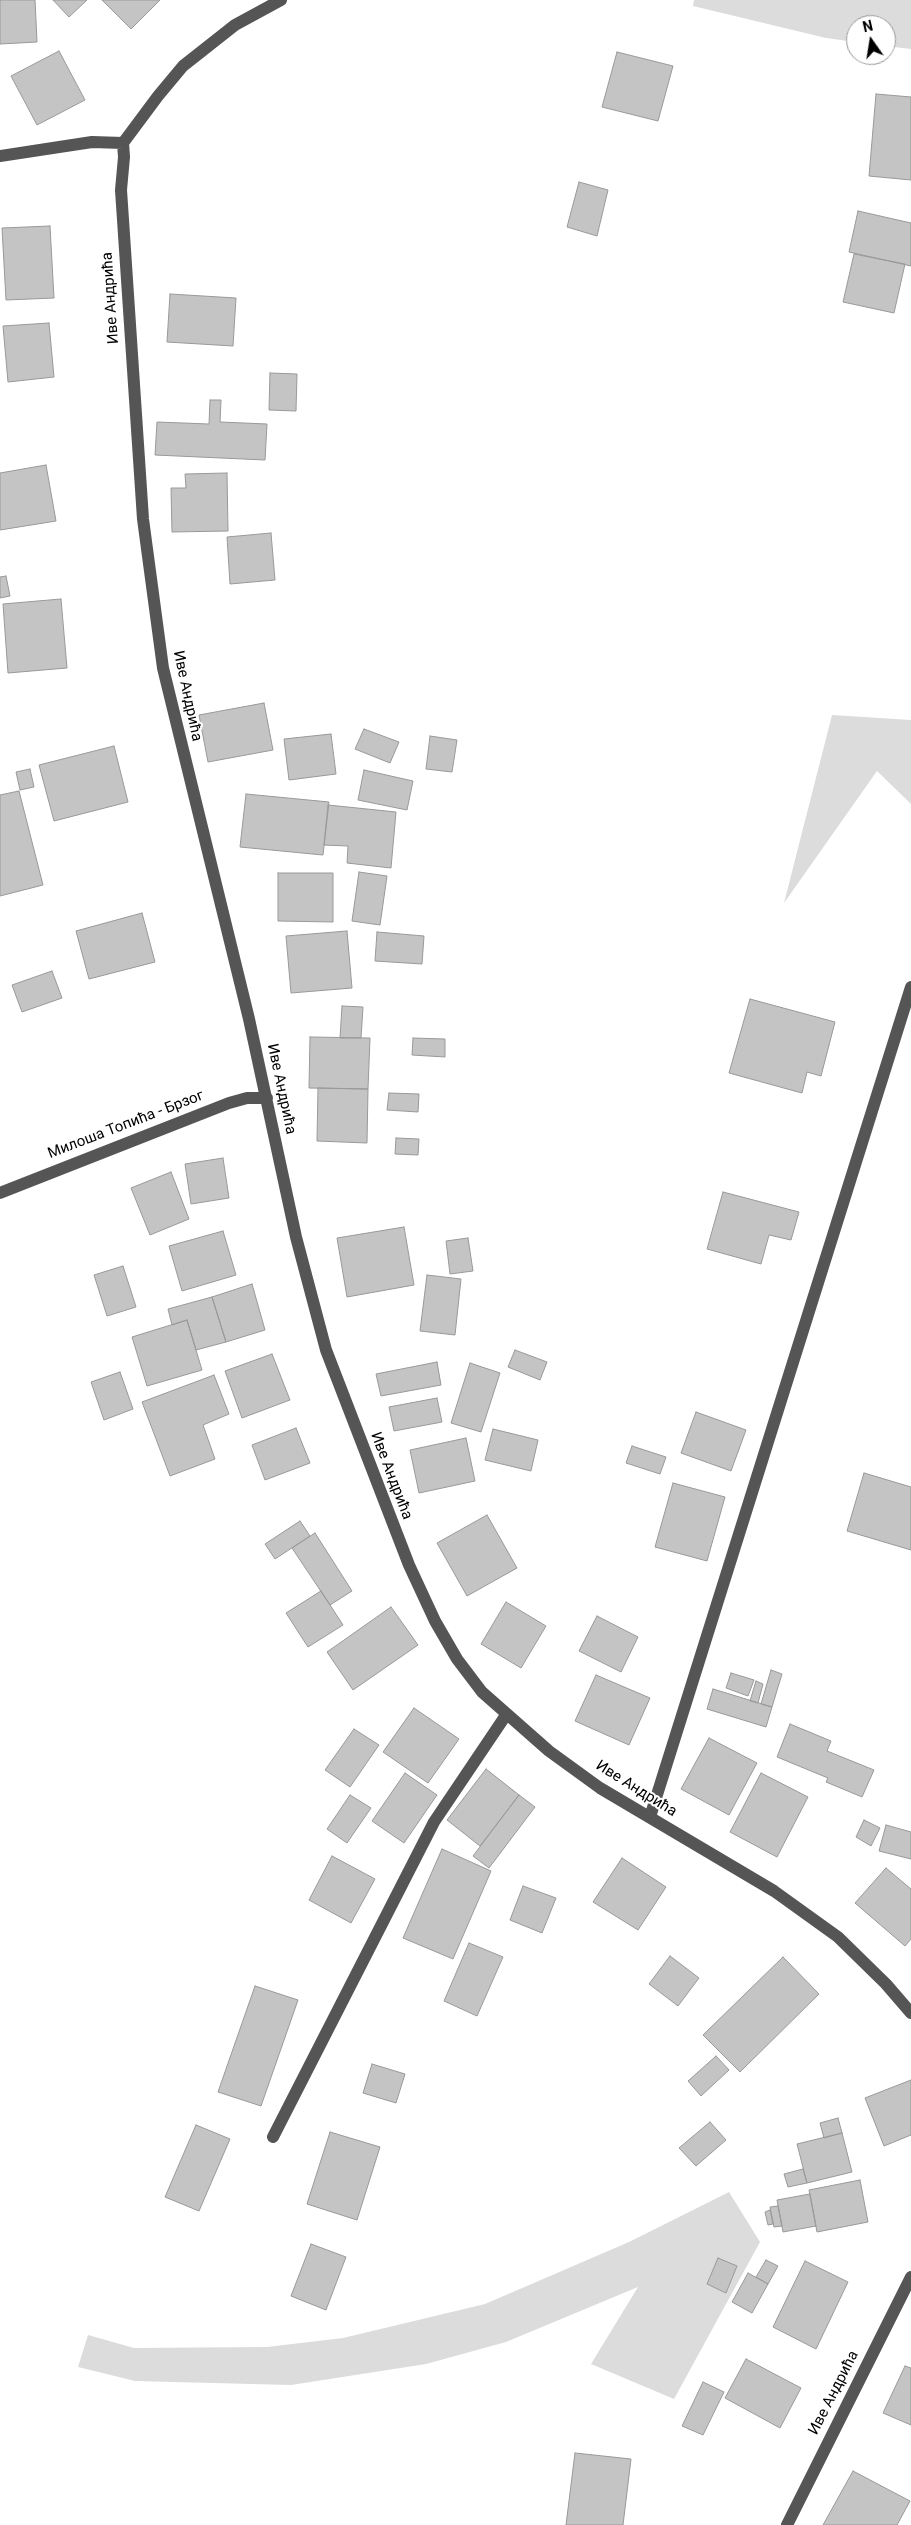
<!DOCTYPE html>
<html>
<head>
<meta charset="utf-8">
<style>
	body { margin:0 }
	#map { position:relative; width:911px; height:2525px; overflow:hidden; background:#fff; font-family:Roboto,sans-serif }
	canvas { display:block }
	.north { position:absolute; left:846px; top:15px; width:50px; height:50px; box-sizing:border-box; background:#fff; border:1px solid #999; border-radius:50%; rotate:347deg; font-size:14px; font-weight:700; line-height:20px; text-align:center; color:#000 }
	.north::after { content:''; display:block; margin:auto; width:18px; height:22px; background:#000; clip-path:polygon(50% 0,100% 100%,50% 72%,0 100%) }
</style>
</head>
<body>
<div id="map">
<canvas width="911" height="2525"></canvas>
<div class="north">N</div>
</div>
<script>
const context = document.querySelector('canvas').getContext('2d');
context.lineJoin = 'round';
function paint(path, color) {
  context.fillStyle = color;
  context.fill(path, 'evenodd');
}
function poly(rows) {
  const path = new Path2D();
  for (const r of rows) {
    path.moveTo(r[0], r[1]);
    for (let i = 2; i < r.length; i += 2) path.lineTo(r[i], r[i + 1]);
  }
  return path;
}
function stroke(path, color, width, dash) {
  context.strokeStyle = color;
  context.lineWidth = width;
  context.lineCap = dash ? 'butt' : 'round';
  context.setLineDash(dash || []);
  context.stroke(path);
}
function drawText(font, color, halo, rows, align = 'center') {
  context.font = font + ' Roboto,sans-serif';
  context.lineWidth = 4;
  context.setLineDash([]);
  context.textBaseline = 'middle';
  context.strokeStyle = halo;
  context.fillStyle = color;
  for (const [text, x, y, turn = 0] of rows) {
    context.save();
    context.translate(x, y);
    context.rotate((+turn || 0) * Math.PI / 180);
    context.textAlign = isNaN(turn) ? turn : align;
    if (halo) context.strokeText(text, 0, 0);
    context.fillText(text, 0, 0);
    context.restore();
  }
}
const green = poly([
	[694,0,911,0,911,49,886,46,886,25,856,25,856,42,826,38,693,6],
	[832,715,911,720,911,804,877,771,784,903],
	[729,2192,760,2242,674,2399,591,2364,638,2287,506,2342,426,2364,291,2385,135,2381,78,2367,88,2335,134,2348,267,2347,343,2338,485,2304,629,2242]
]);
const building = poly([
	[0,0,35,0,37,42,0,44,0,0],
	[53,0,87,0,69,17,53,0],
	[102,0,160,0,131,29,102,0],
	[59,51,85,100,37,125,11,76,59,51],
	[617,52,673,66,658,121,602,107,617,52],
	[876,94,911,97,911,180,869,176,876,94],
	[579,182,608,190,597,236,567,227,579,182],
	[858,211,911,223,911,266,849,252,858,211],
	[50,226,54,298,6,300,2,228,50,226],
	[854,254,905,264,894,313,843,302,854,254],
	[170,294,236,298,233,346,167,342,170,294],
	[49,323,54,377,8,382,3,326,49,323],
	[270,373,297,374,296,411,269,410,270,373],
	[210,400,221,400,220,422,267,424,265,460,155,455,157,422,209,424,210,400],
	[46,465,56,521,0,530,0,473,46,465],
	[227,473,228,531,172,532,171,488,186,488,185,474,227,473],
	[271,533,275,580,230,584,227,537,271,533],
	[6,576,10,596,0,598,0,577,6,576],
	[61,599,67,668,8,673,3,604,61,599],
	[264,703,273,750,208,762,199,715,264,703],
	[364,729,399,742,390,763,355,749,364,729],
	[331,734,336,774,289,780,284,739,331,734],
	[430,736,457,740,452,772,426,769,430,736],
	[114,746,128,802,54,821,39,765,114,746],
	[30,769,34,787,20,790,16,772,30,769],
	[364,770,413,781,407,810,358,800,364,770],
	[19,791,43,885,0,896,0,795,19,791],
	[246,794,329,802,323,855,240,847,246,794],
	[328,805,396,812,391,868,347,863,348,846,324,845,328,805],
	[359,872,387,876,380,925,352,921,359,872],
	[278,873,333,873,333,922,278,921,278,873],
	[142,913,155,962,89,979,76,931,142,913],
	[347,931,352,988,291,993,286,936,347,931],
	[377,932,424,936,422,964,375,961,377,932],
	[52,971,62,998,22,1012,12,985,52,971],
	[750,999,835,1022,821,1076,807,1072,802,1093,729,1073,750,999],
	[342,1006,363,1007,361,1038,340,1038,342,1006],
	[310,1037,370,1038,368,1089,309,1088,310,1037],
	[413,1038,445,1039,445,1057,412,1055,413,1038],
	[318,1088,368,1089,367,1143,317,1141,318,1088],
	[389,1093,419,1094,418,1112,387,1110,389,1093],
	[396,1138,419,1139,418,1155,395,1154,396,1138],
	[223,1158,229,1198,191,1204,185,1164,223,1158],
	[171,1172,189,1219,150,1235,131,1188,171,1172],
	[723,1192,799,1212,791,1240,769,1235,761,1264,707,1249,723,1192],
	[404,1227,414,1285,347,1297,337,1238,404,1227],
	[223,1231,236,1275,182,1291,169,1246,223,1231],
	[468,1238,473,1271,450,1274,446,1241,468,1238],
	[123,1266,136,1307,107,1316,94,1275,123,1266],
	[427,1275,461,1279,455,1335,420,1331,427,1275],
	[252,1284,265,1330,226,1342,212,1297,252,1284],
	[212,1297,226,1342,196,1350,187,1320,172,1325,168,1309,212,1297],
	[187,1320,202,1370,147,1386,132,1337,187,1320],
	[515,1350,547,1362,540,1380,508,1367,515,1350],
	[272,1354,290,1400,242,1418,225,1371,272,1354],
	[437,1362,441,1385,381,1396,376,1374,437,1362],
	[470,1363,500,1373,481,1432,451,1423,470,1363],
	[120,1372,133,1409,104,1420,91,1382,120,1372],
	[214,1375,229,1414,203,1425,215,1459,170,1476,142,1402,214,1375],
	[437,1398,442,1422,394,1431,389,1407,437,1398],
	[696,1412,746,1430,731,1471,681,1453,696,1412],
	[296,1428,310,1463,265,1480,252,1445,296,1428],
	[493,1429,538,1440,531,1471,485,1460,493,1429],
	[466,1438,475,1481,419,1493,410,1450,466,1438],
	[632,1446,666,1457,660,1474,626,1463,632,1446],
	[864,1473,911,1487,911,1550,847,1531,864,1473],
	[673,1483,725,1497,707,1561,655,1547,673,1483],
	[487,1515,517,1568,467,1596,437,1543,487,1515],
	[300,1521,310,1536,275,1559,265,1544,300,1521],
	[315,1533,352,1591,330,1605,292,1548,315,1533],
	[321,1591,343,1625,308,1647,286,1613,321,1591],
	[506,1602,546,1626,521,1668,481,1644,506,1602],
	[391,1607,418,1645,353,1690,327,1652,391,1607],
	[597,1616,638,1637,621,1672,579,1651,597,1616],
	[771,1670,782,1674,772,1707,761,1704,771,1670],
	[731,1673,754,1680,748,1696,726,1688,731,1673],
	[596,1675,650,1698,629,1745,575,1721,596,1675],
	[756,1681,763,1684,758,1703,750,1701,756,1681],
	[713,1689,772,1707,766,1727,707,1709,713,1689],
	[414,1708,459,1739,428,1783,383,1752,414,1708],
	[790,1724,831,1741,827,1751,874,1770,862,1797,826,1782,828,1778,777,1757,790,1724],
	[354,1729,379,1745,350,1787,325,1770,354,1729],
	[709,1738,757,1763,729,1815,681,1789,709,1738],
	[486,1769,519,1795,480,1846,447,1820,486,1769],
	[405,1773,437,1795,404,1843,372,1821,405,1773],
	[761,1773,808,1797,777,1857,730,1832,761,1773],
	[350,1795,371,1808,347,1843,327,1829,350,1795],
	[519,1795,535,1807,489,1868,473,1856,519,1795],
	[864,1820,880,1828,871,1846,856,1837,864,1820],
	[886,1825,911,1832,911,1859,879,1851,886,1825],
	[442,1849,491,1871,453,1959,403,1938,442,1849],
	[332,1856,375,1879,351,1923,309,1900,332,1856],
	[622,1858,666,1887,638,1930,593,1902,622,1858],
	[886,1868,911,1889,911,1939,905,1946,855,1903,886,1868],
	[523,1886,556,1898,542,1933,510,1920,523,1886],
	[469,1943,503,1957,477,2016,444,2001,469,1943],
	[670,1956,699,1978,678,2006,649,1984,670,1956],
	[783,1957,819,1994,740,2072,703,2035,783,1957],
	[255,1986,298,2000,261,2106,218,2092,255,1986],
	[716,2056,729,2070,701,2096,688,2081,716,2056],
	[372,2064,405,2074,396,2103,363,2093,372,2064],
	[911,2080,911,2135,884,2146,865,2098,911,2080],
	[838,2118,842,2133,824,2138,820,2123,838,2118],
	[710,2122,726,2140,696,2166,679,2148,710,2122],
	[196,2125,230,2139,199,2211,165,2197,196,2125],
	[330,2132,380,2147,357,2220,307,2204,330,2132],
	[842,2133,852,2172,807,2183,797,2144,842,2133],
	[803,2169,807,2183,788,2187,784,2174,803,2169],
	[860,2180,868,2222,817,2232,809,2190,860,2180],
	[810,2194,816,2226,783,2232,777,2200,810,2194],
	[778,2206,782,2226,774,2227,770,2207,778,2206],
	[770,2210,773,2224,768,2225,765,2212,770,2210],
	[311,2244,346,2257,326,2310,291,2296,311,2244],
	[718,2258,737,2266,726,2293,707,2284,718,2258],
	[766,2260,778,2266,768,2284,756,2277,766,2260],
	[805,2261,848,2282,816,2349,773,2327,805,2261],
	[748,2273,768,2284,752,2313,732,2302,748,2273],
	[746,2359,801,2388,780,2428,725,2398,746,2359],
	[905,2366,911,2368,911,2425,883,2413,905,2366],
	[703,2382,724,2392,703,2435,682,2426,703,2382],
	[575,2453,631,2459,623,2525,566,2525,575,2453],
	[853,2471,910,2501,897,2525,823,2525,853,2471]
]);
const minor = poly([
	[281,0,235,25,183,66,158,96,123,143,124,157,121,190,143,519,163,668,249,1019,296,1237,326,1350,409,1565,435,1621,457,1659,482,1692,549,1751,600,1788,774,1891,838,1937,886,1984,911,2013],
	[0,156,92,142,123,143],
	[0,1193,229,1103,247,1098,267,1098],
	[650,1817,911,987],
	[273,2137,434,1822,506,1715],
	[787,2525,911,2277]
]);
const streetNames = [
	["Иве Андрића",111,298,-94],
	["Иве Андрића",187,696,78],
	["Иве Андрића",281,1089,78],
	["Милоша Топића - Брзог",126,1125,-21],
	["Иве Андрића",391,1476,69],
	["Иве Андрића",636,1789,32],
	["Иве Андрића",834,2393,-63]
];
paint(green, '#dcdcdc');
paint(building, '#c4c4c4');
stroke(building, '#999', 1);
stroke(minor, '#555', 12);
drawText('15px', '#000', '#fff', streetNames);
</script>
</body>
</html>
